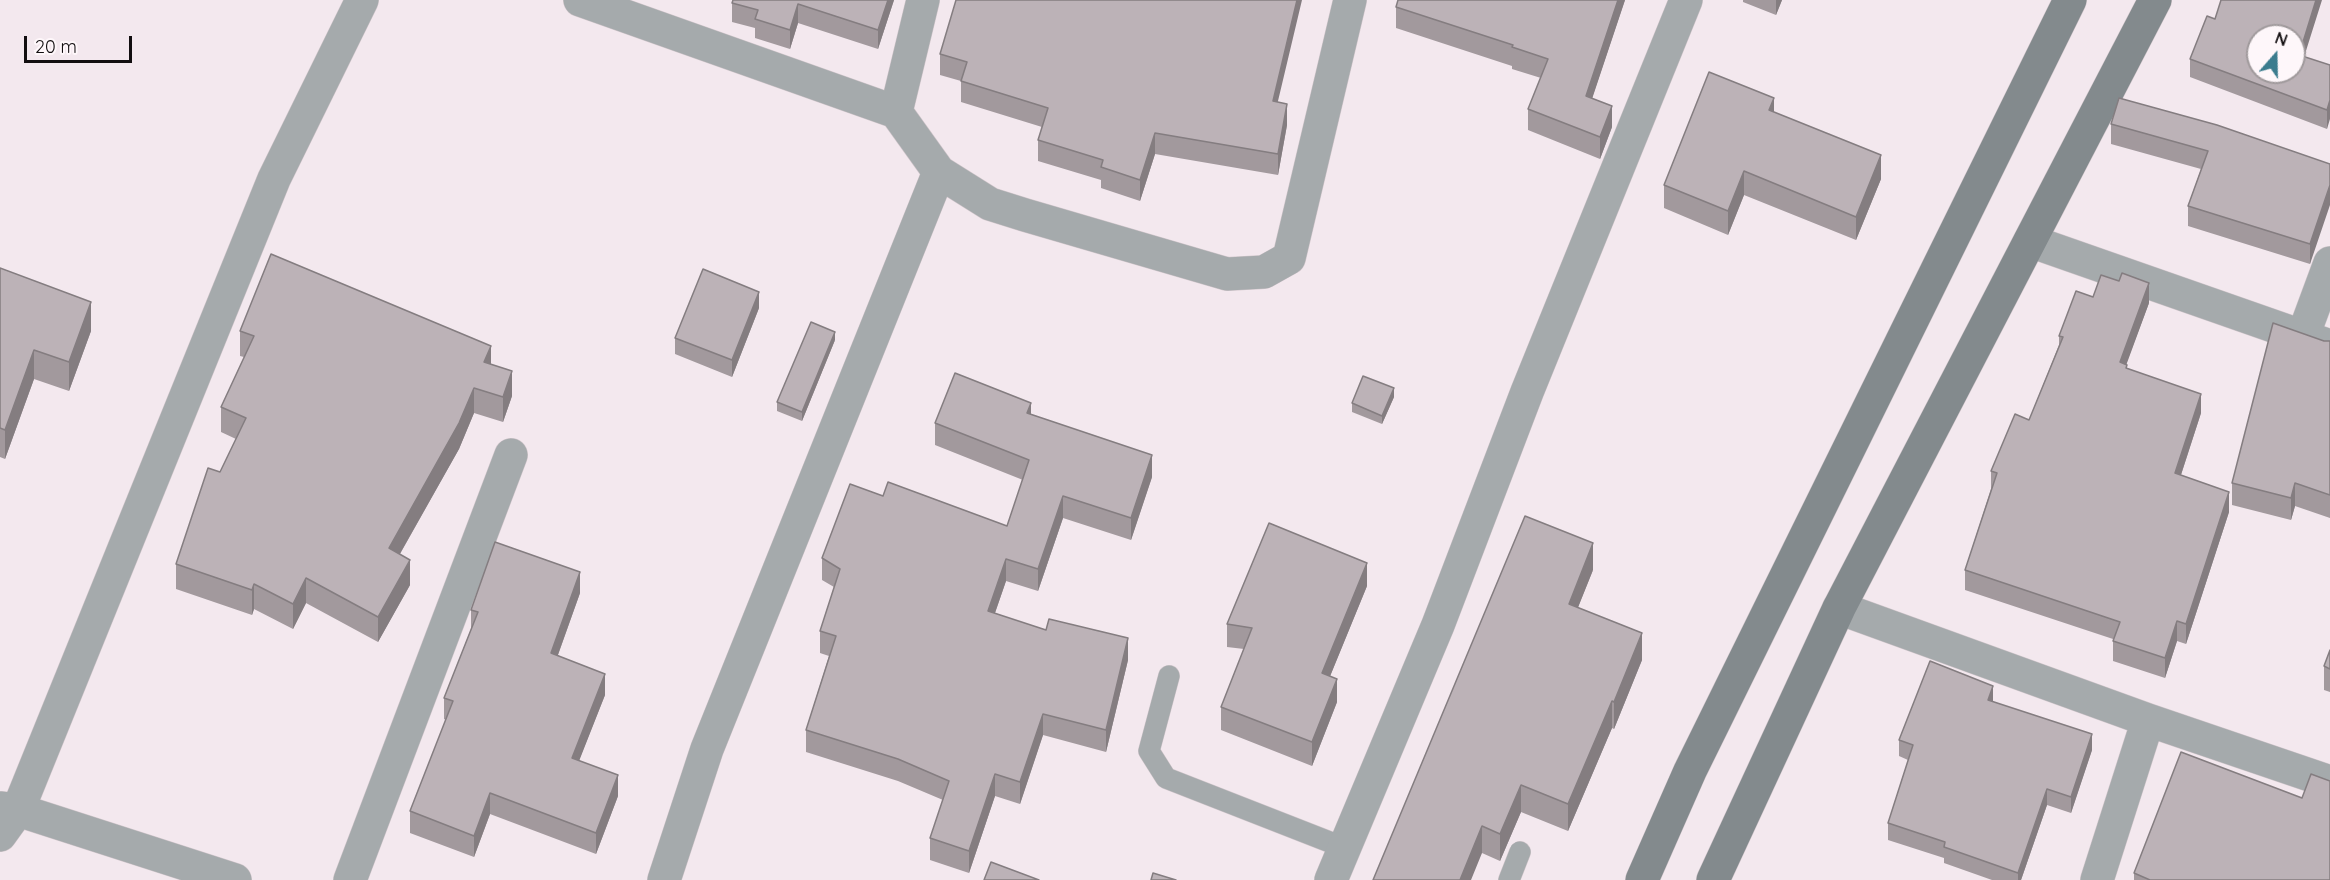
<!DOCTYPE html>
<html>
<head>
<meta charset="utf-8">
<style>
	body { margin:0 }
	#map { position:relative; width:2330px; height:880px; overflow:hidden; background:#f3e8ee; font-family:Quicksand,sans-serif }
	canvas { display:block }
	.north { position:absolute; left:2246px; top:24px; width:60px; height:60px; box-sizing:border-box; background:#fef7fa; border:2px solid #a09a9c; border-radius:50%; rotate:20deg; font-size:16px; font-weight:700; line-height:24px; text-align:center; color:#120e10 }
	.north::after { content:''; display:block; margin:auto; width:21px; height:27px; background:#3b7c8e; clip-path:polygon(50% 0,100% 100%,50% 72%,0 100%) }
	.scale { position:absolute; left:24px; top:36px; width:108px; height:27px; box-sizing:border-box; border:3px solid #120e10; border-top:0; padding-left:8px; font-size:18px; line-height:21px; white-space:nowrap; color:#120e10; -webkit-text-stroke:4px #fef7fa; paint-order:stroke }
</style>
</head>
<body>
<div id="map">
<canvas width="2330" height="880"></canvas>
<div class="north">N</div>
<div class="scale">20 m</div>
</div>
<script>
const context = document.querySelector('canvas').getContext('2d');
context.lineJoin = 'round';
function poly(rows) {
  const path = new Path2D();
  for (const r of rows) {
    path.moveTo(r[0], r[1]);
    for (let i = 2; i < r.length; i += 2) path.lineTo(r[i], r[i + 1]);
  }
  return path;
}
function stroke(path, color, width, dash) {
  context.strokeStyle = color;
  context.lineWidth = width;
  context.lineCap = dash ? 'butt' : 'round';
  context.setLineDash(dash || []);
  context.stroke(path);
}
function paint(path, color) {
  context.fillStyle = color;
  context.fill(path, 'evenodd');
}
const service = poly([
	[1169,676,1149,751,1166,778,1345,848],
	[1509,880,1520,852]
]);
const minor = poly([
	[580,0,896,112],
	[939,172,990,204,1025,215,1227,274,1264,272,1289,258,1350,0],
	[2030,241,2330,346],
	[2303,336,2330,263],
	[1839,608,2148,720,2330,782],
	[0,808,18,810,235,880],
	[0,835,18,810,274,179,362,0],
	[350,880,511,455],
	[664,880,707,749,939,172,896,112,923,0],
	[1331,880,1438,625,1527,392,1686,0],
	[2097,880,2148,720]
]);
const secondary = poly([
	[1642,880,1690,771,2070,0],
	[1713,880,1839,608,2155,0]
]);
const wall = poly([
	[733,0,894,0,878,49,798,23,790,49,755,38,755,28,732,22,732,3],
	[1625,0,1592,98,1612,127,1600,159,1528,130,1528,109,1541,78,1512,69,1512,66,1396,28,1396,7],
	[1743,0,1782,0,1776,15,1743,2],
	[2215,19,2304,57,2330,65,2327,129,2190,77,2190,59],
	[940,54,1278,102,1287,125,1278,175,1155,154,1140,201,1101,188,1101,180,1038,161,1038,140,1042,127,961,102,961,81,940,75],
	[1774,112,1881,179,1856,240,1744,195,1728,235,1664,208,1664,185],
	[2111,124,2330,164,2310,264,2188,226,2188,206,2201,169,2111,144],
	[0,268,91,331,69,391,34,379,5,459,0,457],
	[2149,303,2126,364,2127,368,2201,413,2181,475,2229,512,2186,644,2177,641,2165,678,2113,661,2113,639,1965,590,1965,570,1991,489,1991,471,2029,420,2059,345,2059,336],
	[759,308,732,377,675,354,675,338],
	[240,331,491,364,512,396,503,422,474,413,459,449,400,554,410,585,378,642,306,603,293,629,254,609,252,615,176,589,176,564,236,439,221,432,221,407,244,357,240,356],
	[835,340,802,421,777,411,777,402],
	[2324,341,2330,341,2330,518,2295,506,2291,520,2232,505,2232,483],
	[1394,397,1382,424,1352,412,1352,403],
	[1031,415,1152,477,1131,540,1063,518,1038,591,1006,581,995,613,1128,660,1106,752,1043,735,1020,804,995,796,969,873,930,860,930,838,943,800,898,781,806,752,806,730,829,656,820,653,820,631,834,587,822,580,822,558,883,496,1007,526,1023,480,935,445,935,423],
	[1593,570,1578,607,1642,660,1614,729,1612,728,1568,831,1521,812,1500,861,1482,853,1373,880],
	[1367,586,1330,676,1337,702,1312,766,1221,730,1221,707,1244,649,1227,647,1227,624],
	[580,593,558,655,605,695,579,760,618,796,596,854,490,814,474,857,410,833,410,811,446,720,444,719,444,698,471,629,471,610],
	[2330,650,2330,692,2324,690,2324,666],
	[1993,702,2092,750,2071,813,2047,805,2021,880,1992,880,1944,863,1944,858,1888,840,1888,823,1908,760,1899,756,1899,740],
	[2134,873,2330,880,2134,880]
]);
const shadedWall = poly([
	[888,0,894,0,878,49,878,30],
	[1297,0,1302,0,1273,122,1273,101],
	[1618,0,1625,0,1586,117,1586,96],
	[1776,0,1782,0,1776,15],
	[2316,0,2322,0,2299,73,2299,55],
	[798,4,798,23,790,49,790,30],
	[1774,98,1774,121,1769,110],
	[2330,100,2330,119,2327,129,2327,110],
	[1287,104,1287,125,1278,175,1278,154],
	[1612,106,1612,127,1600,159,1600,137],
	[1155,133,1155,154,1140,201,1140,180],
	[1881,155,1881,179,1856,240,1856,217],
	[1744,171,1744,195,1728,235,1728,211],
	[2330,185,2330,205,2310,264,2310,244],
	[2149,283,2149,303,2120,382,2120,362],
	[759,292,759,308,732,377,732,360],
	[91,302,91,331,69,391,69,362],
	[835,332,835,340,802,421,802,412],
	[491,346,491,371,484,362],
	[34,350,34,379,5,459,5,430],
	[512,371,512,396,503,422,503,397],
	[474,388,474,413,459,449,389,573,389,548],
	[1394,388,1394,397,1382,424,1382,416],
	[2201,394,2201,413,2175,493,2175,473],
	[1031,403,1031,425,1027,413],
	[1152,455,1152,477,1131,540,1131,518],
	[2295,483,2295,506,2291,520,2291,498],
	[2229,492,2229,512,2186,644,2186,624],
	[1063,496,1063,518,1038,591,1038,569],
	[1593,543,1593,570,1569,630,1569,604],
	[1006,559,1006,581,988,633,988,611],
	[410,560,410,585,378,642,378,617],
	[1367,563,1367,586,1322,696,1322,673],
	[580,572,580,593,551,674,551,653],
	[306,578,306,603,293,629,293,604],
	[254,584,254,609,252,615,252,590],
	[2177,621,2177,641,2165,678,2165,658],
	[1642,633,1642,660,1614,729,1614,702],
	[1128,638,1128,660,1106,752,1106,730],
	[605,674,605,695,572,779,572,758],
	[1337,679,1337,702,1312,766,1312,742],
	[1993,686,1993,702,1988,700],
	[1612,701,1612,728,1568,831,1568,804],
	[1043,714,1043,735,1020,804,1020,782],
	[2092,734,2092,750,2071,813,2071,797],
	[995,774,995,796,969,873,969,851],
	[618,775,618,796,596,854,596,833],
	[1521,785,1521,812,1500,861,1500,834],
	[2047,789,2047,805,2021,880,2018,880,2018,873],
	[490,793,490,814,474,857,474,836],
	[1482,826,1482,853,1471,880,1460,880]
]);
const building = poly([
	[733,0,888,0,878,30,798,4,790,30,755,19,758,10,732,3,733,0],
	[956,0,1297,0,1273,101,1287,104,1278,154,1155,133,1140,180,1101,167,1103,160,1038,140,1048,108,961,81,967,62,940,54,956,0],
	[1398,0,1618,0,1586,96,1612,106,1600,137,1528,109,1548,59,1512,47,1513,45,1396,7,1398,0],
	[2221,0,2316,0,2299,55,2330,65,2330,100,2327,110,2190,59,2207,16,2215,19,2221,0],
	[2258,36,2294,36,2294,72,2258,72,2258,36],
	[1709,72,1774,98,1769,110,1881,155,1856,217,1744,171,1728,211,1664,185,1709,72],
	[2119,98,2217,125,2330,164,2330,185,2310,244,2188,206,2208,151,2111,124,2119,98],
	[271,254,491,346,484,362,512,371,503,397,474,388,459,423,389,548,410,560,378,617,306,578,293,604,254,584,252,590,176,564,208,468,220,472,246,418,221,407,254,336,240,331,271,254],
	[0,268,91,302,69,362,34,350,5,430,0,428,0,268],
	[703,269,759,292,732,360,675,338,703,269],
	[2122,273,2149,283,2120,362,2127,365,2126,368,2201,394,2175,473,2229,492,2186,624,2177,621,2165,658,2113,641,2120,622,1965,570,1997,473,1991,471,2015,414,2029,420,2063,337,2059,336,2076,291,2093,297,2101,275,2119,281,2122,273],
	[811,322,835,332,802,412,777,402,811,322],
	[2273,323,2324,341,2330,341,2330,495,2295,483,2291,498,2232,483,2273,323],
	[955,373,1031,403,1027,413,1152,455,1131,518,1063,496,1038,569,1006,559,988,611,1046,630,1049,619,1128,638,1106,730,1043,714,1020,782,995,774,969,851,930,838,949,781,898,759,806,730,836,636,820,631,840,569,822,558,850,484,883,496,888,482,1007,526,1029,460,935,423,955,373],
	[1363,376,1394,388,1382,416,1352,403,1363,376],
	[1525,516,1593,543,1569,604,1642,633,1614,702,1612,701,1568,804,1521,785,1500,834,1482,826,1460,880,1373,880,1525,516],
	[1269,523,1367,563,1322,673,1337,679,1312,742,1221,707,1252,628,1227,624,1269,523],
	[495,542,580,572,551,653,605,674,572,758,618,775,596,833,490,793,474,836,410,811,453,701,444,698,478,612,471,610,495,542],
	[2330,650,2330,669,2324,666,2330,650],
	[1930,661,1993,686,1988,700,2092,734,2071,797,2047,789,2018,873,1944,847,1945,842,1888,823,1913,745,1899,740,1930,661],
	[2181,752,2302,798,2311,774,2330,781,2330,880,2150,880,2134,873,2181,752],
	[991,862,1039,880,984,880,991,862],
	[1153,873,1176,880,1151,880,1153,873]
]);
stroke(service, '#cfc5ca', 22);
stroke(minor, '#cfc5ca', 34);
stroke(secondary, '#cfc5ca', 34);
stroke(service, '#a5aaac', 21);
stroke(minor, '#a5aaac', 33);
stroke(secondary, '#838a8d', 33);
paint(wall, '#a2999d');
paint(shadedWall, '#847d80');
paint(building, '#bcb2b7');
stroke(building, '#847d80', 1.5);
</script>
</body>
</html>
